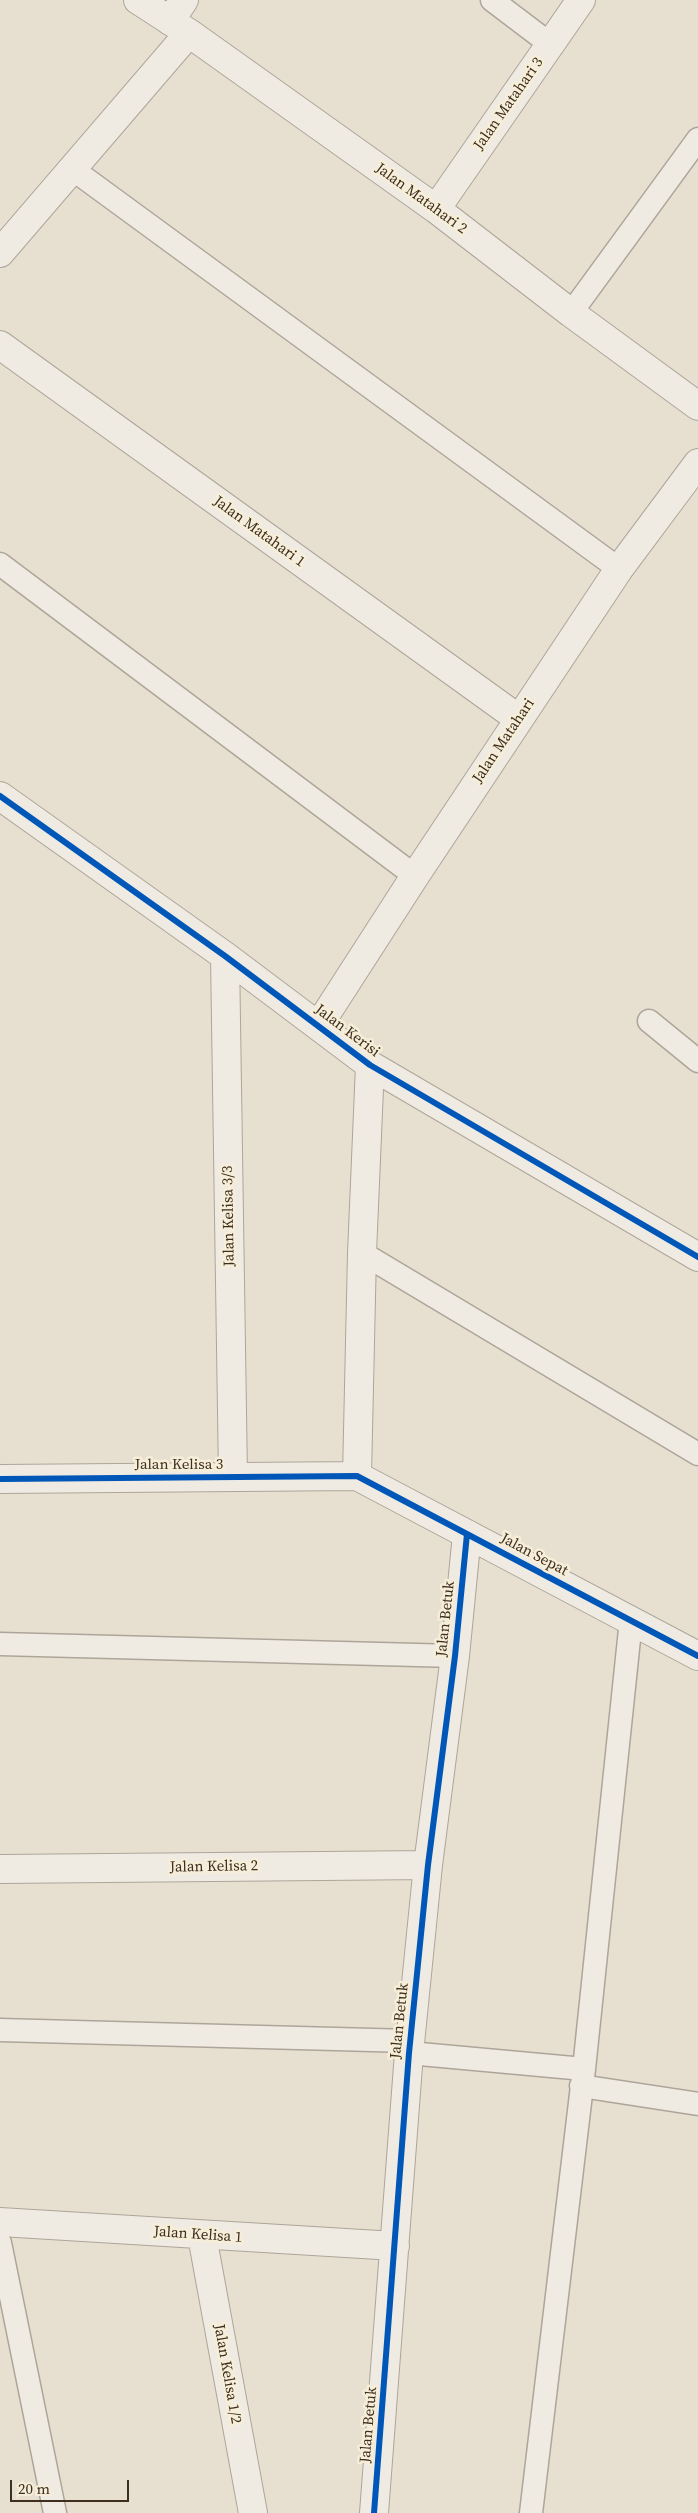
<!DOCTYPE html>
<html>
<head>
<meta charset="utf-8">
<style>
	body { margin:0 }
	#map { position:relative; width:698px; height:2513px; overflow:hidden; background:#e7e0d1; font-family:"Source Serif 4",serif }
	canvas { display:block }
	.scale { position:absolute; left:10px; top:2480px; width:119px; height:22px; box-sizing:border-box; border:2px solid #3d2e20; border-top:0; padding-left:6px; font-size:15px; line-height:18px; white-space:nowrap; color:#3d2e20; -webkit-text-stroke:4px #f7eed8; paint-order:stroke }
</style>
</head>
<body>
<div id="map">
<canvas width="698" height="2513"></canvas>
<div class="scale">20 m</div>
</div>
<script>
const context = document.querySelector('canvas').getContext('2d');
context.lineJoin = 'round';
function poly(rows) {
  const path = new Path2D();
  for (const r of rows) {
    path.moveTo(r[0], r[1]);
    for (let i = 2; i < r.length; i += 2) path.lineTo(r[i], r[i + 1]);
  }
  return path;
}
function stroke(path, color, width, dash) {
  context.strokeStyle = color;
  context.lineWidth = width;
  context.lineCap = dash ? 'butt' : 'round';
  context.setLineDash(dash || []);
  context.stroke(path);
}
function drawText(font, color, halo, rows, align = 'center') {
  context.font = font + ' "Source Serif 4",serif';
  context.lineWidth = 5;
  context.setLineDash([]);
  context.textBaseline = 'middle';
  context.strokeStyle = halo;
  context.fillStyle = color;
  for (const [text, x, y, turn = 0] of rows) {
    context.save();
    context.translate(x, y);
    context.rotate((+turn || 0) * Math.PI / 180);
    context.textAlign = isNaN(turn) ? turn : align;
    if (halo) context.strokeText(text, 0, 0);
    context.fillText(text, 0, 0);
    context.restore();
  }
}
const lane = poly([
	[492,0,550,44],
	[71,168,619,569],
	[571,313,698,139],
	[0,564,415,876],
	[649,1021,698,1061],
	[362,1253,698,1454],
	[0,1644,455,1656],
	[0,2030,410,2041],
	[409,2053,584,2069],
	[581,2086,698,2104],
	[0,2243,55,2513],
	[531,2513,584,2069,631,1620]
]);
const street = poly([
	[138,0,189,33,436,209,571,313,698,406],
	[170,21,184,0],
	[436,209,581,0],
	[0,253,189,33],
	[0,345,519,719],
	[0,796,225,956,370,1065,698,1257],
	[225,956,233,1477],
	[319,1025,415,876,619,569,698,463],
	[357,1476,362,1253,370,1065],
	[0,1479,357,1476,698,1656],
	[0,1869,428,1865],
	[0,2222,395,2246],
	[202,2236,253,2513],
	[374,2513,409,2053,428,1865,455,1656,467,1534]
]);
const cycleway = poly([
	[0,796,225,956,370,1065,698,1257],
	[0,1479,357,1476,698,1656],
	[374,2513,409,2053,428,1865,455,1656,467,1534]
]);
const streetNames = [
	["Jalan Matahari 3",509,104,-55],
	["Jalan Matahari 2",421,199,36],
	["Jalan Matahari 1",259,532,36],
	["Jalan Matahari",504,741,-56],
	["Jalan Kerisi",347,1031,37],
	["Jalan Kelisa 3/3",229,1216,-91],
	["Jalan Kelisa 3",179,1465],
	["Jalan Sepat",534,1555,28],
	["Jalan Betuk",446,1619,-84],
	["Jalan Kelisa 2",214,1867,-1],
	["Jalan Betuk",400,2021,-84],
	["Jalan Kelisa 1",198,2235,4],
	["Jalan Kelisa 1/2",227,2374,80],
	["Jalan Betuk",369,2425,-85]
];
stroke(lane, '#ada599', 25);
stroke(street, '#ada599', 30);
stroke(lane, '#efebe3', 22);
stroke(street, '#efebe3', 28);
stroke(cycleway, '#0057b8', 6);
drawText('15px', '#3d2e20', '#f7eed8', streetNames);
</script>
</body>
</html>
